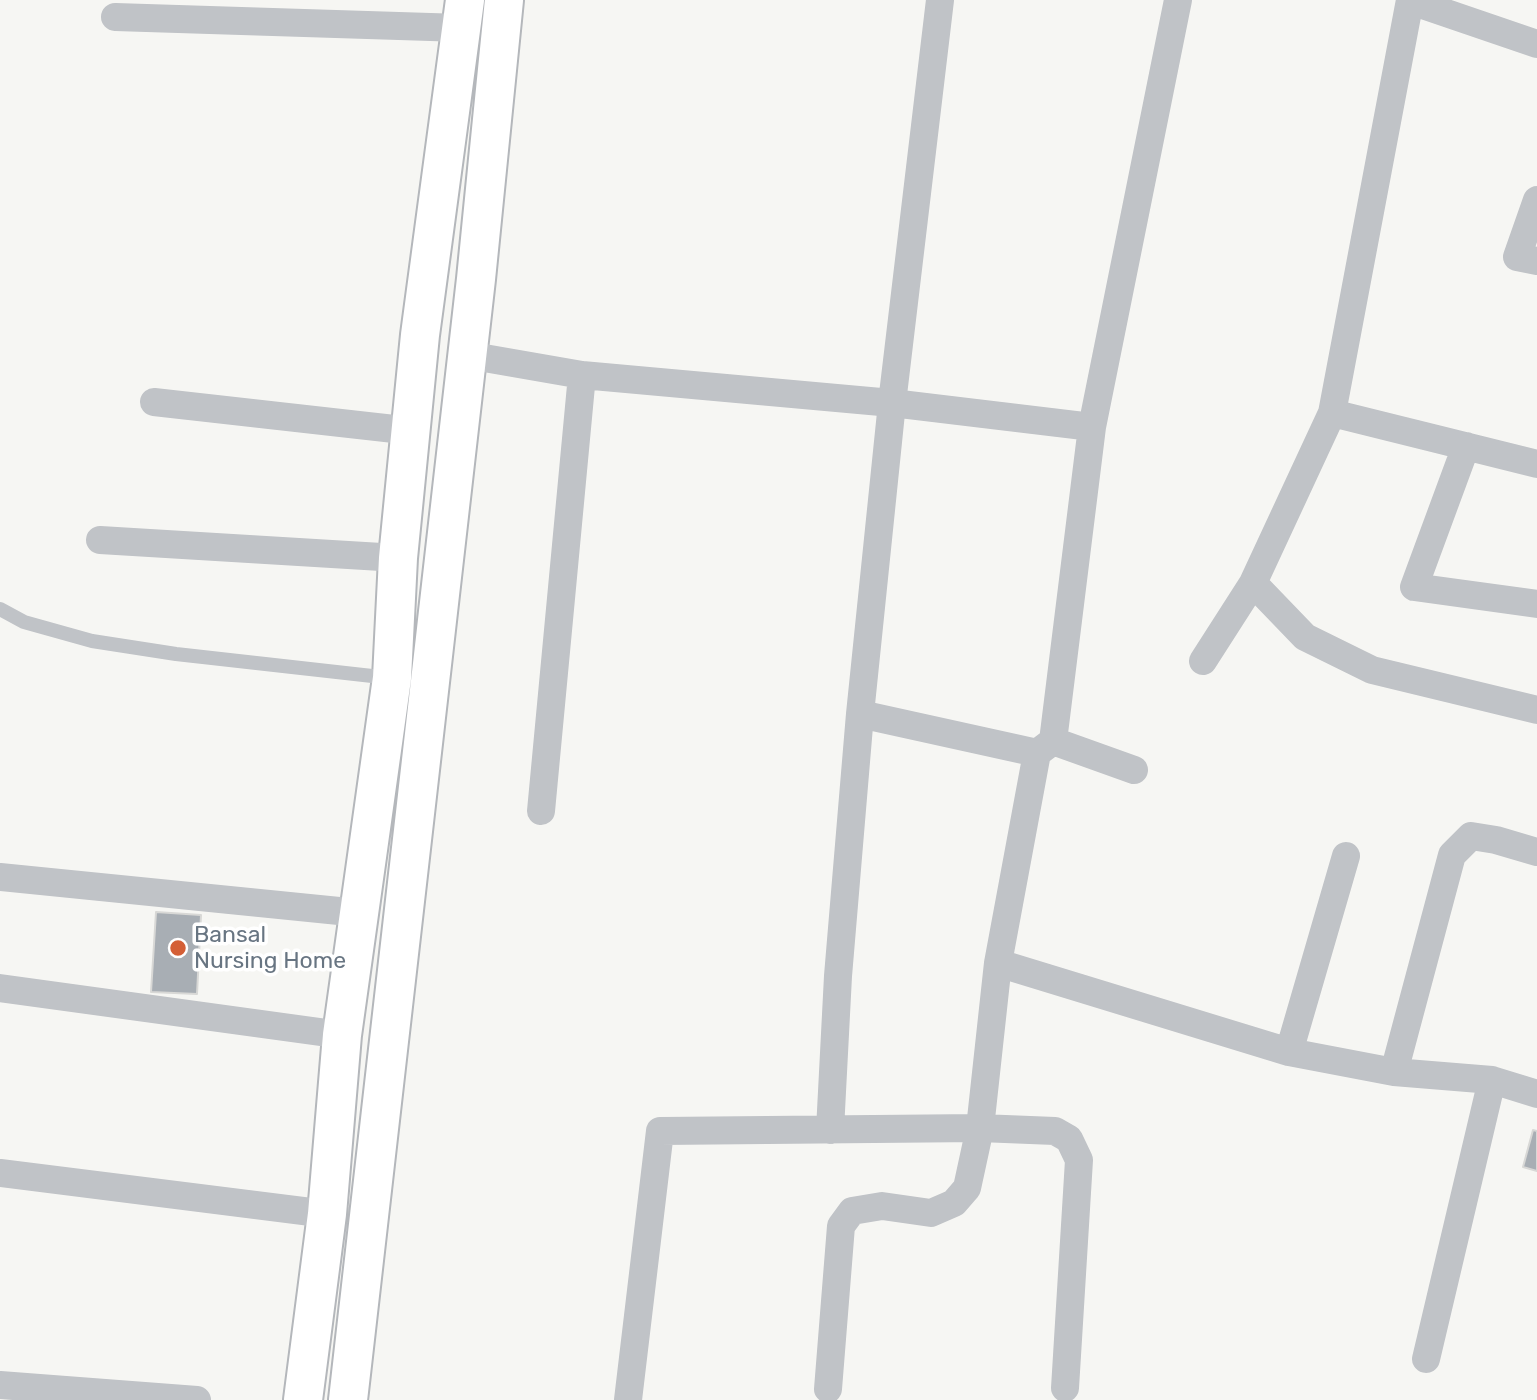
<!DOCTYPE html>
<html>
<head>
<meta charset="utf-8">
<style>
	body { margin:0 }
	canvas { display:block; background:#f6f6f3 }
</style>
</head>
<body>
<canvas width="1537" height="1400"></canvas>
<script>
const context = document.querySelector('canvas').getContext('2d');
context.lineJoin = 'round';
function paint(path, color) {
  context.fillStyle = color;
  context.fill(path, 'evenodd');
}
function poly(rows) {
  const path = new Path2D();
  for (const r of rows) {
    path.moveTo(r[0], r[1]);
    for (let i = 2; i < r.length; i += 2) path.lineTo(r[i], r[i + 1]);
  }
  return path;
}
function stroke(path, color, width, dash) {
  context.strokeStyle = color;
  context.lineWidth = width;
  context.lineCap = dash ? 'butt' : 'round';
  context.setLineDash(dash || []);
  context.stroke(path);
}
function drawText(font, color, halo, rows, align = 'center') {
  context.font = font + ' Rubik,sans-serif';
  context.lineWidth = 7;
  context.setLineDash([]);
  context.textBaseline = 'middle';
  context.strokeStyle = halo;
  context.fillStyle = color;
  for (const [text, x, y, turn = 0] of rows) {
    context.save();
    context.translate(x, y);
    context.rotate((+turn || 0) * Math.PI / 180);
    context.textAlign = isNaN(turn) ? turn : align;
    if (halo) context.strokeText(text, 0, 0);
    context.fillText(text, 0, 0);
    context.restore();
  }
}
const building = poly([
	[156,912,201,915,197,994,151,992,156,912],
	[1533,1130,1537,1131,1537,1171,1523,1167,1533,1130]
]);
const lane = poly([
	[0,609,24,622,92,641,176,654,390,678]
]);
const street = poly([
	[940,0,892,403,860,714,1037,753],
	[1178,0,1092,427,1053,741,1037,753,998,963,1289,1052,1394,1072,1492,1080,1426,1359],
	[1410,0,1332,413,1537,464],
	[1411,1,1537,44],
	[115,17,462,28],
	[1537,200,1517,257,1537,261],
	[467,355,582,375,892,403,1092,427],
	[154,402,412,431],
	[1466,446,1414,587,1537,604],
	[100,540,398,558],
	[1253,583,1305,637,1372,670,1537,710],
	[1203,661,1253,583,1332,413],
	[1053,741,1134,770],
	[541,811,582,375],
	[0,877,359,913],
	[0,988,342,1035],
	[1289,1052,1346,856],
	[1394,1072,1452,855,1471,836,1496,840,1537,852],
	[1492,1080,1537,1094],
	[830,1130,838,976,860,714],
	[0,1173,327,1214],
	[0,1385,197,1400],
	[828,1389,841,1226,852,1211,882,1206,931,1213,954,1203,967,1188,980,1128,998,963],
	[628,1400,660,1131,980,1128,1055,1131,1069,1139,1079,1160,1065,1388]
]);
const primary = poly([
	[303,1400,327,1214,342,1035,392,678,398,558,420,335,465,0],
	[348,1400,476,279,504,0]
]);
const markers = [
	[178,948,9,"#d45f36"]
];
const poiNames = [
	["Bansal",194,935],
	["Nursing Home",194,961]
];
paint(building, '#a8aeb4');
stroke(building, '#d8d8d6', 2);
stroke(primary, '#b4b7bb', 42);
stroke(lane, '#c0c3c7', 14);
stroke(street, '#c0c3c7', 28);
stroke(primary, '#fff', 38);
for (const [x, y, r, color] of markers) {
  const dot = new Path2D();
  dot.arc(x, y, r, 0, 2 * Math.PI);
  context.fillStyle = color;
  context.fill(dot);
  stroke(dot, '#fff', 2.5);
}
drawText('23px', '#687582', '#fff', poiNames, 'left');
</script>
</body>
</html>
